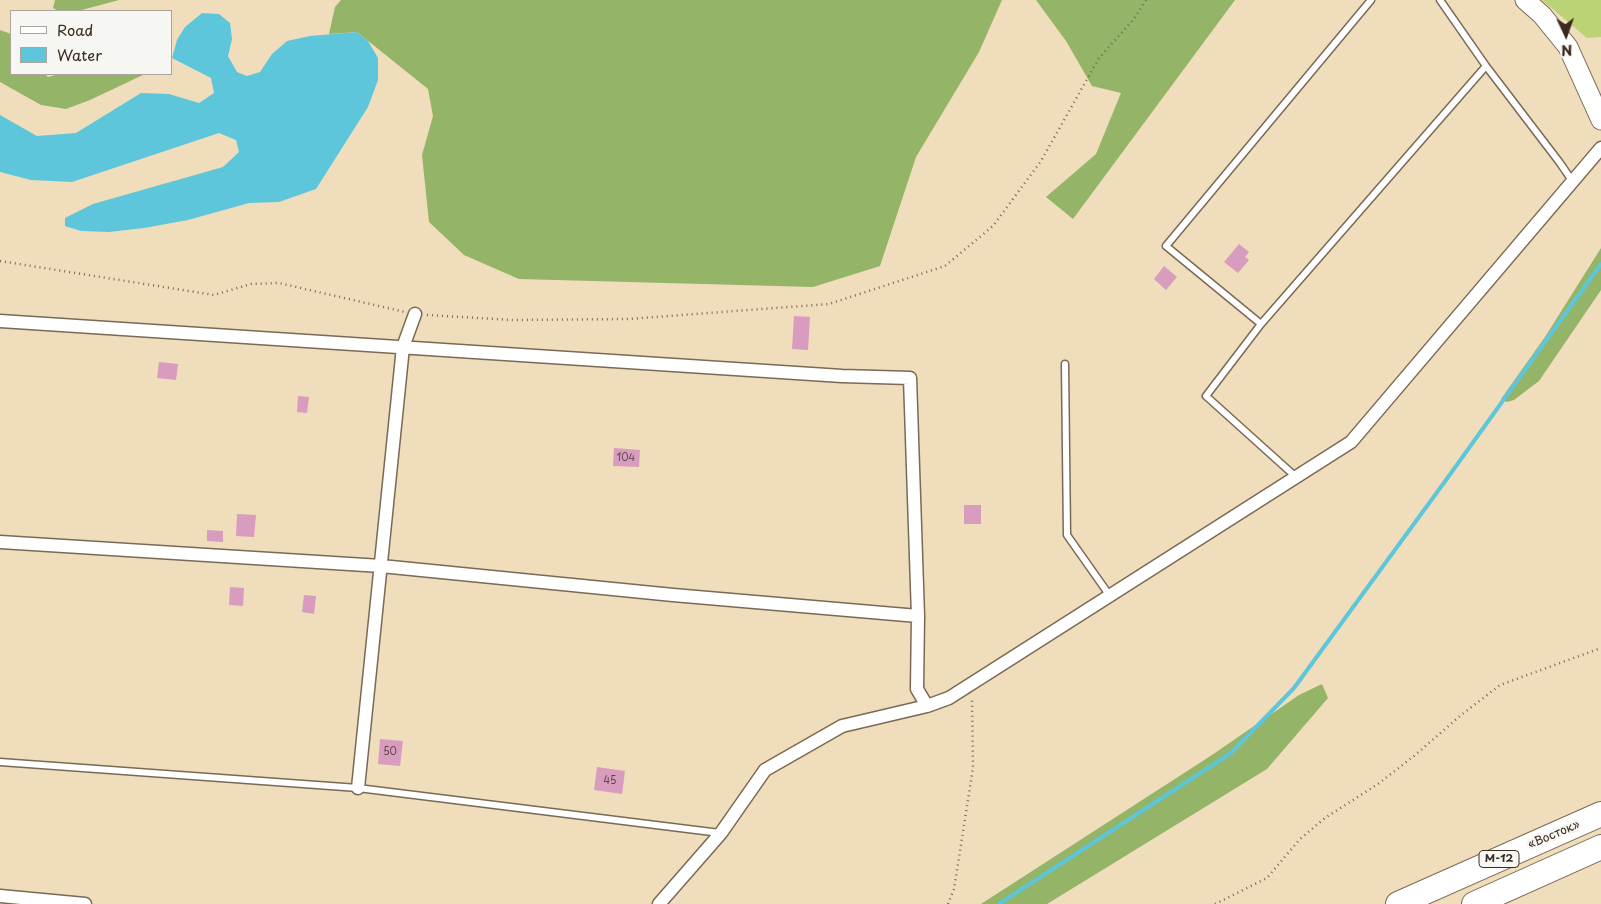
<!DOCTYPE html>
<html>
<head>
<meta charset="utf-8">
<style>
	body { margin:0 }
	#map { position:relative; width:1601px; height:904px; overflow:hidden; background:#efddbb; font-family:"Playpen Sans",sans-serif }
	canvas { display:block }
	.legend { position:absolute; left:10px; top:10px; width:162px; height:65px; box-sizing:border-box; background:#f6f6f2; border:1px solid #aba49d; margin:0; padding:6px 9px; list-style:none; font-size:15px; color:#3b2a1e }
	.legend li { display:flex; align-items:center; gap:10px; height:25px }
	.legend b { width:25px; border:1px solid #aba49d }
	.north { position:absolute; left:1541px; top:10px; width:50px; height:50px; -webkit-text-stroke:4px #f6f6f2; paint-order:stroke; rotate:177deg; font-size:14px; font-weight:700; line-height:20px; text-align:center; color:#3b2a1e }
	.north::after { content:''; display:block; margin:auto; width:18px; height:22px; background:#3b2a1e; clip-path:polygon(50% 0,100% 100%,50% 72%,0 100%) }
</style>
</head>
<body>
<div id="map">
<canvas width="1601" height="904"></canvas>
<ul class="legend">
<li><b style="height:6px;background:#fff"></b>Road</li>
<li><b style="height:14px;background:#5ec6db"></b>Water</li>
</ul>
<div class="north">N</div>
</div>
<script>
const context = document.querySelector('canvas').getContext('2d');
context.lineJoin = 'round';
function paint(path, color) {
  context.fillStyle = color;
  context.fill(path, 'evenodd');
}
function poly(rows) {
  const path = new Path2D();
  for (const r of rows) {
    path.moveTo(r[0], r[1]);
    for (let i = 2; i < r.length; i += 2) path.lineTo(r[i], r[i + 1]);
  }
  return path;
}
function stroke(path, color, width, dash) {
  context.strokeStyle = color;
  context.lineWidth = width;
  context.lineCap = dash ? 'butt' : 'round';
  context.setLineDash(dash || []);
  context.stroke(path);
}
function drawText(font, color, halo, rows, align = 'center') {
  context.font = font + ' "Playpen Sans",sans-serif';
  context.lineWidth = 5;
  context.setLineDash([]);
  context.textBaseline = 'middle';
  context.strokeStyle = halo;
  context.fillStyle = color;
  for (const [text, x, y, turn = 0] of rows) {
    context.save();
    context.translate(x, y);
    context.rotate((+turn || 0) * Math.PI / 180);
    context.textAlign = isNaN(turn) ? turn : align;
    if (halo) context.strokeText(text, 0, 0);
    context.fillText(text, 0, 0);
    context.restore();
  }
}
const green = poly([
	[1542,0,1601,0,1601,37,1587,38]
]);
const forest = poly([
	[55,0,119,0,78,11,59,11,53,8],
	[341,0,1002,0,979,52,916,157,880,266,813,287,519,279,464,255,429,222,422,155,433,116,428,89,357,32,329,34,335,7],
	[1036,0,1235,0,1073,219,1046,197,1096,154,1121,93,1092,86,1066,41],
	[0,30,11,34,11,74,45,74,48,77,59,74,145,74,90,100,66,109,41,105,0,82],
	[1601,248,1601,290,1539,381,1514,400,1507,402,1501,399,1545,337],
	[1322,684,1328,698,1267,769,1047,904,981,904,1212,755,1299,695]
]);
const water = poly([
	[202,13,219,14,230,23,232,39,228,56,237,72,247,76,260,72,272,54,287,41,310,36,357,32,368,41,378,58,378,80,368,107,316,189,279,202,249,203,188,220,144,228,109,232,81,231,65,226,65,218,93,204,223,167,239,152,236,140,219,133,72,182,31,180,0,172,0,115,37,136,76,133,141,93,169,94,199,103,214,93,211,78,172,58,177,40,185,27]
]);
const stream = poly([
	[999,904,1231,753,1294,688,1446,480,1601,264]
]);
const building = poly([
	[1239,244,1249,252,1245,257,1249,260,1238,273,1224,262],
	[1164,266,1177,277,1166,290,1154,279],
	[794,316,810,317,808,350,792,349],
	[159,362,178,364,176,380,157,378],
	[298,396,309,397,307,413,297,412],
	[614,448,640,450,639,467,613,466],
	[964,505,981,505,981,524,964,524],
	[237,514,256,515,254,537,236,536],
	[207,530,223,531,223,542,207,541],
	[230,587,244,588,243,606,229,605],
	[304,595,316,596,314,614,302,612],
	[380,739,403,741,400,766,378,764],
	[597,767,625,771,622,794,594,790]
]);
const path = poly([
	[0,261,214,295,251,284,279,283,405,312],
	[427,315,513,320,629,319,829,304,945,266,993,226,1041,161,1099,58,1134,19,1146,0],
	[948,904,954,889,973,768,972,698],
	[1215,904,1267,878,1300,839,1325,818,1378,784,1414,756,1460,716,1500,685,1601,648]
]);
const lane = poly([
	[1440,0,1486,66,1560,163,1573,182],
	[1261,324,1166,246,1371,0],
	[1065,364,1067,535,1110,596],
	[1296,477,1206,396,1261,324,1486,66],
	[0,762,358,788,720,833]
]);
const street = poly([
	[0,321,842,376,910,378,918,616],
	[0,542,381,566,673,595,918,616,917,689,927,706,949,698,1351,442,1601,148],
	[358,788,403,347,415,314],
	[0,896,85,904],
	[659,904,721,833,765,770,842,726,927,706]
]);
const secondary = poly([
	[1525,0,1542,15,1568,47,1601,120]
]);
const highway = poly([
	[1398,904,1601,814],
	[1474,904,1601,847]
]);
const numberNames = [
	["104",626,458],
	["50",390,752],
	["45",610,781]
];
const shields = [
	[1499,859,40]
];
const shieldNames = [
	["М-12",1499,859]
];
const streetNames = [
	["«Восток»",1554,835,-23]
];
paint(green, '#bbd276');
paint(forest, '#94b467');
paint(water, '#5ec6db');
stroke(stream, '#5ec6db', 4);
paint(building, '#d79cbe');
stroke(lane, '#7a6955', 9);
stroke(street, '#7a6955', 15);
stroke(secondary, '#7a6955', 21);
stroke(highway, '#7a6955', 26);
stroke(path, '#7a6955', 2.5, [1, 4]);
stroke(lane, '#fff', 6);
stroke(street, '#fff', 12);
stroke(secondary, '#fff', 19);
stroke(highway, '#fff', 24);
drawText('10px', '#624646', null, numberNames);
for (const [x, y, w] of shields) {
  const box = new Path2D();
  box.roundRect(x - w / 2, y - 8.5, w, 17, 4);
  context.fillStyle = '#f6f6f2';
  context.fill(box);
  stroke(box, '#3b2a1e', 1);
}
drawText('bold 11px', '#3b2a1e', null, shieldNames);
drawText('12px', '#3b2a1e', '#f6f6f2', streetNames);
</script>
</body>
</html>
